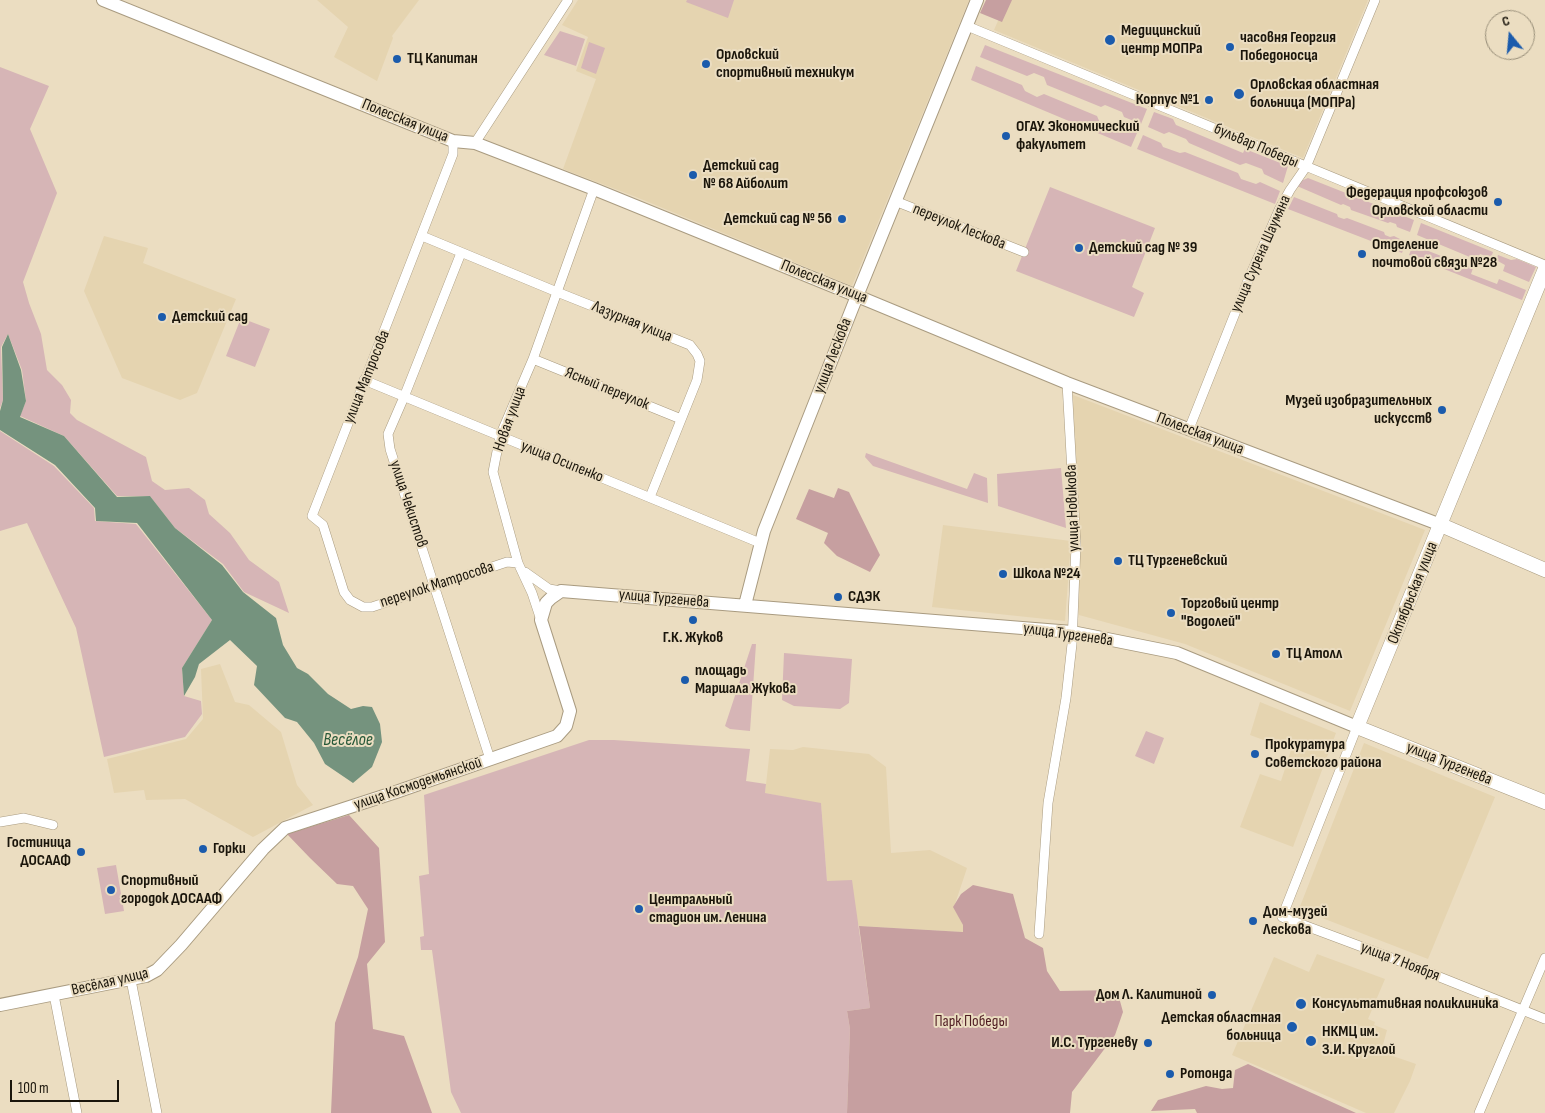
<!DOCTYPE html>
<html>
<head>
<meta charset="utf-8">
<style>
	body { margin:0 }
	#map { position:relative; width:1545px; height:1113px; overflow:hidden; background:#ebddc1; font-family:"Sofia Sans Condensed",sans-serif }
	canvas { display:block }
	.north { position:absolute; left:1485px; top:10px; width:50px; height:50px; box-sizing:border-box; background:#ebddc1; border:1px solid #978d78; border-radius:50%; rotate:343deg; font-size:14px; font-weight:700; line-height:20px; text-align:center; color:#1a150b }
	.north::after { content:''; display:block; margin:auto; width:18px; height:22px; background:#1b5bac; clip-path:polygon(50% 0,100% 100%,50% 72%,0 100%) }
	.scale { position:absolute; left:10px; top:1080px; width:109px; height:22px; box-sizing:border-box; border:2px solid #1a150b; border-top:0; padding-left:6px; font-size:15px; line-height:18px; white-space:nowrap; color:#1a150b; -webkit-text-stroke:4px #ebddc1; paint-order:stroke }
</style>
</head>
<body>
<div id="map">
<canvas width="1545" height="1113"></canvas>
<div class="north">С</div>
<div class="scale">100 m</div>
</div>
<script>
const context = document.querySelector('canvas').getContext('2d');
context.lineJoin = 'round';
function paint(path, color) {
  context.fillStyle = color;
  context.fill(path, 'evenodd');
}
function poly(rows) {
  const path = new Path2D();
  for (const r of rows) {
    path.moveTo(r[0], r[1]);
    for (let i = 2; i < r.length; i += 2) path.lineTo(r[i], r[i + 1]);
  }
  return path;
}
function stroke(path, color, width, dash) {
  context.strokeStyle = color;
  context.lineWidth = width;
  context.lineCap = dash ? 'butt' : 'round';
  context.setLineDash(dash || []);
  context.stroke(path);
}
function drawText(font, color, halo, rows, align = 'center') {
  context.font = font + ' "Sofia Sans Condensed",sans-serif';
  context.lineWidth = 4;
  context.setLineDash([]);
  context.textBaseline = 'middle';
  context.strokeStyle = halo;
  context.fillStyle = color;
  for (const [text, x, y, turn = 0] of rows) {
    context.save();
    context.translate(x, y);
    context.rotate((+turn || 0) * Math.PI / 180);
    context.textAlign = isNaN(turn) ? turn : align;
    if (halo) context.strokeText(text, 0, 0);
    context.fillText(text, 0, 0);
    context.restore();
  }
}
const built = poly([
	[317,0,419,0,392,36,393,38,377,81,334,57,348,27],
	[578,0,969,0,852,286,636,197,563,169,596,79,576,71,588,37,562,25],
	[1007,0,1368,0,1303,158,994,30],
	[104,236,148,248,143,263,236,299,197,393,180,400,122,378,84,291],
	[1073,395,1425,530,1350,711,1185,644,1079,615],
	[943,525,1071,541,1065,621,932,607],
	[220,664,235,702,249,705,281,732,297,785,313,805,253,837,185,799,146,800,144,790,114,793,107,759,186,739,203,719,201,669],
	[1260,702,1336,733,1293,847,1240,827,1260,774,1281,781,1291,750,1250,735],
	[1364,743,1495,797,1428,959,1299,909],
	[803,747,869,754,886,767,891,853,930,850,967,868,954,907,963,925,963,932,859,926,827,881,821,804,765,793,770,749,793,750],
	[1317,954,1385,979,1368,1019,1375,1022,1374,1025,1387,1030,1381,1052,1416,1064,1410,1081,1394,1113,1366,1113,1232,1055,1274,957,1309,972]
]);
const green = poly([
	[687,0,734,0,728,18,686,2],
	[560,31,585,39,576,66,544,55],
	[589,42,605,48,596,74,581,68],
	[985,45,1147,109,1141,124,1124,117,1122,112,1105,105,1101,107,1047,85,1044,77,1034,73,1027,76,980,57],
	[976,66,1022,85,1025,91,1037,97,1044,94,1097,116,1100,123,1113,128,1119,126,1137,133,1131,147,971,80],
	[0,67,49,86,30,129,57,193,23,282,29,303,41,334,47,370,62,385,71,400,70,413,77,420,146,457,152,481,165,490,189,488,205,500,209,514,230,533,249,560,279,582,289,613,244,592,223,564,175,528,150,496,117,496,64,436,20,416,26,401,22,370,8,334,1,347,3,400,0,408],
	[1154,112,1173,119,1176,125,1243,153,1245,149,1288,166,1283,183,1264,174,1262,169,1246,163,1240,165,1189,143,1186,139,1169,132,1164,134,1148,127],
	[1143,135,1161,143,1163,147,1180,153,1185,152,1238,173,1241,179,1256,184,1260,182,1280,191,1275,204,1137,149],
	[1308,178,1414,220,1410,232,1397,227,1396,224,1390,222,1388,223,1351,210,1350,207,1343,204,1341,205,1297,186,1301,181],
	[1050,187,1155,228,1132,287,1144,293,1134,317,1016,271],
	[1294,197,1337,214,1338,217,1344,219,1347,218,1384,232,1385,235,1390,237,1394,236,1406,242,1402,253,1288,209],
	[1421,223,1493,252,1491,258,1480,254,1477,260,1417,235],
	[1413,245,1449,259,1450,261,1456,261,1473,268,1471,274,1497,284,1499,279,1526,290,1522,300,1409,255],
	[1498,255,1511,260,1517,259,1536,267,1529,282,1503,271,1505,265,1496,260],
	[241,318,270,329,255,367,226,356],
	[0,431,54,466,94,508,95,521,136,524,212,620,182,668,184,696,201,701,202,714,185,737,104,757,76,628,27,523,0,531],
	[866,453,967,489,974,473,987,478,988,503,873,466,865,457],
	[1061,468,1066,528,998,506,997,474],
	[752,644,756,644,750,731,730,729,725,726],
	[784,653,852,659,849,703,840,709,794,706,782,700],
	[1146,731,1164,738,1154,764,1135,756],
	[589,740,614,740,750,749,746,781,766,784,765,793,821,803,827,881,852,880,870,1008,847,1011,850,1029,847,1113,461,1113,451,1092,432,950,421,950,420,937,424,936,419,876,429,874,424,795],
	[116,865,124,911,105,914,97,868]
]);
const forest = poly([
	[986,0,1012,0,1002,22,980,13],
	[838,488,849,492,880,555,870,572,837,556,824,543,828,533,796,519,809,489,834,498],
	[349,815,379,848,385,942,367,964,373,1029,404,1036,432,1113,331,1113,335,1023,358,957,368,909,353,886,337,884,310,858,287,834],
	[973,885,1013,894,1025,938,1043,948,1047,971,1060,991,1117,990,1123,1012,1115,1035,1072,1092,1070,1113,847,1113,850,1029,847,1011,870,1008,859,926,963,932,963,925,953,907,961,894],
	[1248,1064,1356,1113,1197,1113,1195,1109,1151,1111,1158,1100,1206,1086,1222,1089,1233,1088,1235,1070]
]);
const water = poly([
	[8,334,21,370,26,401,20,417,64,436,117,497,150,496,175,528,222,565,243,592,276,618,283,645,297,668,308,674,328,694,351,709,363,706,372,707,380,724,382,742,372,767,353,783,325,764,314,743,297,722,285,718,254,685,257,666,230,640,199,664,195,677,184,696,182,668,212,620,137,523,96,521,95,508,55,465,0,430,0,411,3,400,2,347]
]);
const street = poly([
	[967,26,1545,265],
	[453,141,453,154,312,516,323,525,344,592,350,600,363,607,372,607,507,562,518,563],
	[475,143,568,0],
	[895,201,1024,252],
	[422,236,557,292,690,345,697,354,700,361,697,380,650,497],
	[461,253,404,397,388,434,390,449,490,759],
	[533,359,681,419],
	[364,380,760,543],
	[1189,429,1249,278,1279,210,1290,190,1306,167,1375,0],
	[525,572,549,589,561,591],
	[541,620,532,593,518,563,493,472,500,436,533,359,594,189],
	[1357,727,1282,917,1397,960,1545,1019],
	[0,822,24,818,53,825],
	[1039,934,1048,803,1066,698,1072,644,1076,545,1067,383],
	[131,980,157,1113],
	[54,995,77,1113],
	[1479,1113,1545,958]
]);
const secondary = poly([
	[103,0,453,141,475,143,594,189,857,296,1067,383,1441,525],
	[745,605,764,531,857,296,977,0],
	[0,1005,146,976,157,970,181,945,263,849,285,828,396,792,557,736,566,726,570,711,541,620,546,603,551,598,561,591,1072,632,1177,653,1357,727]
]);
const primary = poly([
	[1545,269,1357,727,1545,802],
	[1441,525,1545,570]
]);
const markers = [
	[1110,40,6,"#1b5bac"],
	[1230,47,5,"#1b5bac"],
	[397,59,5,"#1b5bac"],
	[706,64,5,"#1b5bac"],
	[1239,94,6,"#1b5bac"],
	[1209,100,5,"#1b5bac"],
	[1006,136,5,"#1b5bac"],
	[693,175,5,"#1b5bac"],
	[1498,202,5,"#1b5bac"],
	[842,219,5,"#1b5bac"],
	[1079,248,5,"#1b5bac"],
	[1362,254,5,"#1b5bac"],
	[162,317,5,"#1b5bac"],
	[1442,410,5,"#1b5bac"],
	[1118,561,5,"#1b5bac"],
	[1003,574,5,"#1b5bac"],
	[838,597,5,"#1b5bac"],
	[1171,613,5,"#1b5bac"],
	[693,620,5,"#1b5bac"],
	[1276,654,5,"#1b5bac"],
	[685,680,5,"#1b5bac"],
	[1255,754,5,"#1b5bac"],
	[203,849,5,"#1b5bac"],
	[81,852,5,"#1b5bac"],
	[111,890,5,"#1b5bac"],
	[639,909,5,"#1b5bac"],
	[1253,921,5,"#1b5bac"],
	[1212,995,5,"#1b5bac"],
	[1301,1004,6,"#1b5bac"],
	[1292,1027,6,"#1b5bac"],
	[1311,1041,6,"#1b5bac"],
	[1148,1043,5,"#1b5bac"],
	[1170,1074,5,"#1b5bac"]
];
const poiNames = [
	["Медицинский",1121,31],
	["центр МОПРа",1121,49],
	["часовня Георгия",1240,38],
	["Победоносца",1240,56],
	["Орловский",716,55],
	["спортивный техникум",716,73],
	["ТЦ Капитан",407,59],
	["Орловская областная",1250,85],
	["больница (МОПРа)",1250,103],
	["Корпус №1",1199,100,"right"],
	["ОГАУ. Экономический",1016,127],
	["факультет",1016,145],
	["Детский сад",703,166],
	["№ 68 Айболит",703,184],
	["Федерация профсоюзов",1488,193,"right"],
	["Орловской области",1488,211,"right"],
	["Детский сад № 56",832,219,"right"],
	["Отделение",1372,245],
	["почтовой связи №28",1372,263],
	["Детский сад № 39",1089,248],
	["Детский сад",172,317],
	["Музей изобразительных",1432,401,"right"],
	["искусств",1432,419,"right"],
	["ТЦ Тургеневский",1128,561],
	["Школа №24",1013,574],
	["СДЭК",848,597],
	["Торговый центр",1181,604],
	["\"Водолей\"",1181,622],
	["Г.К. Жуков",693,638,"center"],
	["ТЦ Атолл",1286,654],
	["площадь",695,671],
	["Маршала Жукова",695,689],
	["Прокуратура",1265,745],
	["Советского района",1265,763],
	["Гостиница",71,843,"right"],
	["ДОСААФ",71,861,"right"],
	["Горки",213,849],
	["Спортивный",121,881],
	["городок ДОСААФ",121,899],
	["Центральный",649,900],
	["стадион им. Ленина",649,918],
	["Дом-музей",1263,912],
	["Лескова",1263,930],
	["Дом Л. Калитиной",1202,995,"right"],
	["Консультативная поликлиника",1312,1004],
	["Детская областная",1281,1018,"right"],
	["больница",1281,1036,"right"],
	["НКМЦ им.",1322,1032],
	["З.И. Круглой",1322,1050],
	["И.С. Тургеневу",1138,1043,"right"],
	["Ротонда",1180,1074]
];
const streetNames = [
	["Полесская улица",405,121,22],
	["бульвар Победы",1256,146,23],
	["переулок Лескова",959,227,22],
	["улица Сурена Шаумяна",1261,254,-66],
	["Полесская улица",824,282,22],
	["Лазурная улица",632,322,22],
	["улица Лескова",833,356,-69],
	["улица Матросова",367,377,-68],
	["Ясный переулок",607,389,22],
	["Новая улица",510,419,-70],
	["Полесская улица",1200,434,21],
	["улица Осипенко",562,462,22],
	["улица Чекистов",408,504,72],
	["улица Новикова",1073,508,-92],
	["переулок Матросова",437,585,-18],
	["Октябрьская улица",1413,593,-68],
	["улица Тургенева",664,599,5],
	["улица Тургенева",1068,635,8],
	["улица Тургенева",1449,764,22],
	["улица Космодемьянской",418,784,-19],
	["улица 7 Ноября",1400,962,21],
	["Весёлая улица",110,982,-13]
];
const parkNames = [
	["Парк Победы",971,1022]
];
const waterNames = [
	["Весёлое",348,740]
];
paint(built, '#e5d4b0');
paint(green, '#d6b5b6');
paint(forest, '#c69fa0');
paint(water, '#75937e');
stroke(street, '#a99b80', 10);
stroke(secondary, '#a99b80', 14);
stroke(primary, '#a99b80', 15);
stroke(street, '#fff', 9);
stroke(secondary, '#fff', 12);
stroke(primary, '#fff', 14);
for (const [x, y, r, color] of markers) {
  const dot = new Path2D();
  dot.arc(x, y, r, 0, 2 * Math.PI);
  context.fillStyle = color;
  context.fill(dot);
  stroke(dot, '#ebddc1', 2);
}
drawText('bold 16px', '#1a150b', '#ebddc1', poiNames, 'left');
drawText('16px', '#1a150b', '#ebddc1', streetNames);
drawText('16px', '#4f1c22', '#ebddc1', parkNames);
drawText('italic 18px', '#265838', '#ebddc1', waterNames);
</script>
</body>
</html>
